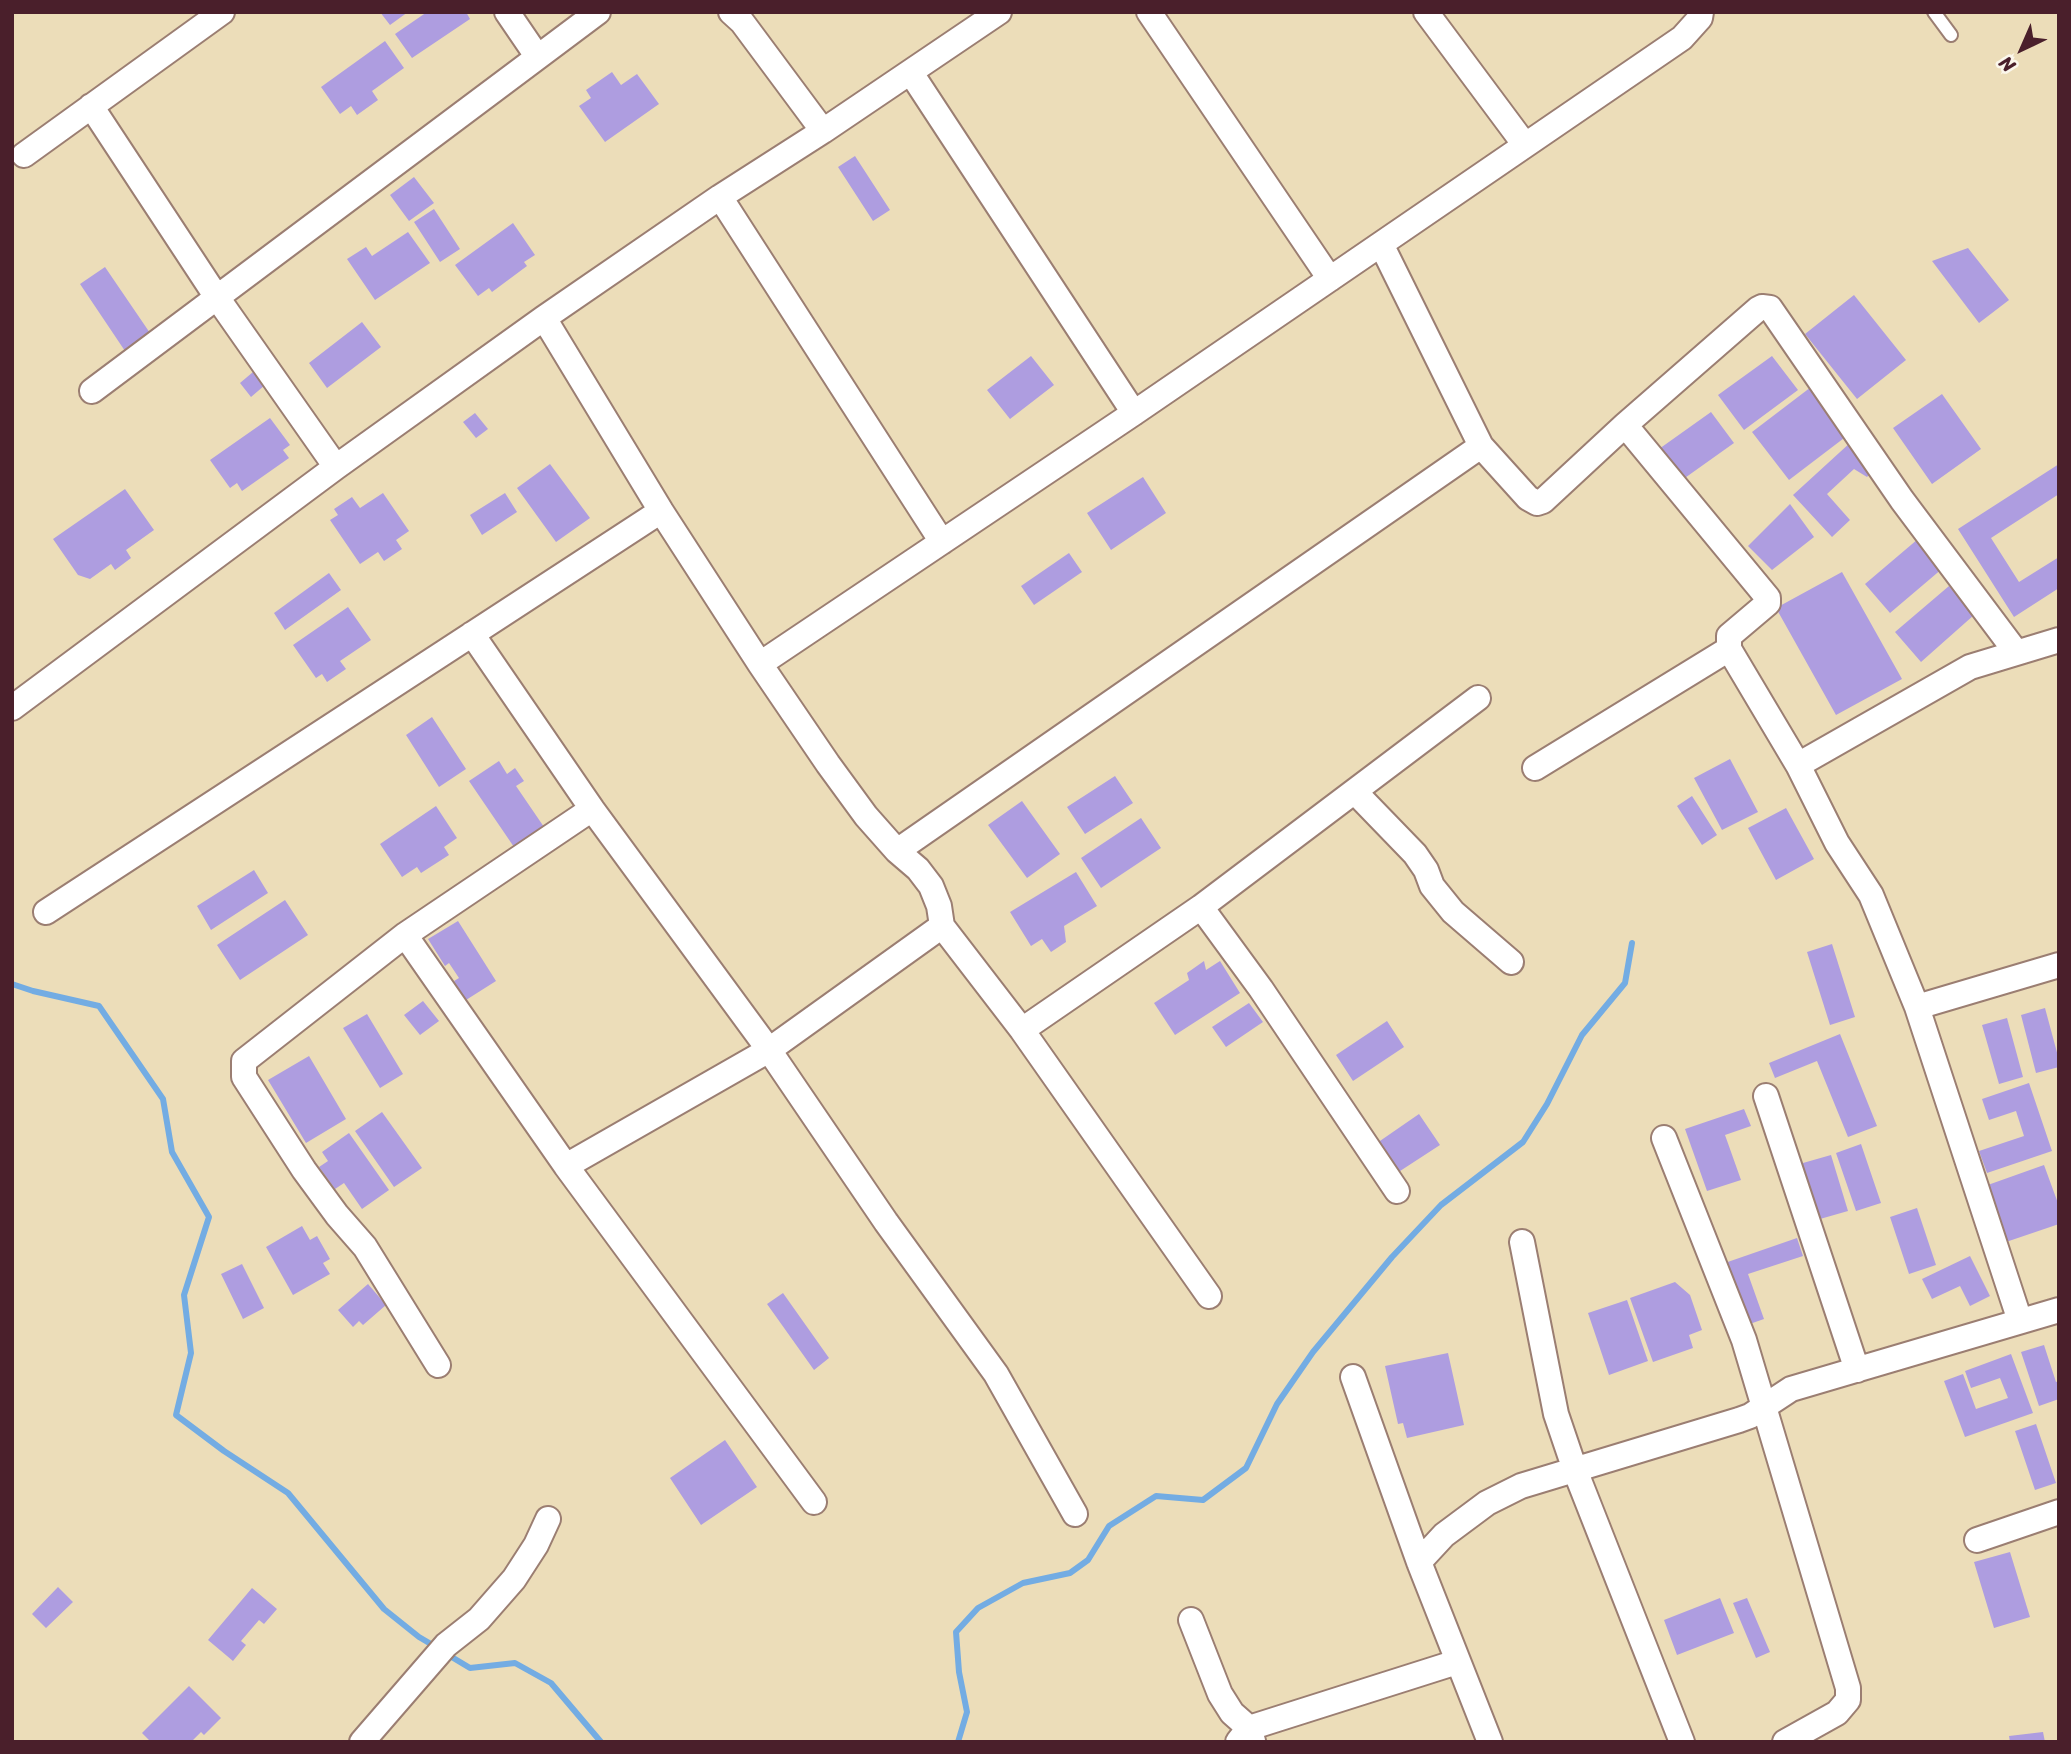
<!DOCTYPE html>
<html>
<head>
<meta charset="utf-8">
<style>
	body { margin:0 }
	#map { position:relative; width:2071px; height:1754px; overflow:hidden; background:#ecddb9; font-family:Sriracha,sans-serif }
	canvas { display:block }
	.frame { position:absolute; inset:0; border:14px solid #4a1f2b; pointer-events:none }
	.north { position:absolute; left:1987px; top:14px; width:70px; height:70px; -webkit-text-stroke:5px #fbf7ec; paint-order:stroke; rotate:224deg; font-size:19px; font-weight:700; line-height:28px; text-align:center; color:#4a1f2b }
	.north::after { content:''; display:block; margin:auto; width:24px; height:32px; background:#4a1f2b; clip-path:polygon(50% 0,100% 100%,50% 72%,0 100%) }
</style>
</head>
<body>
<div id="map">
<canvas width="2071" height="1754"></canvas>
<div class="frame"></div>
<div class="north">N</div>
</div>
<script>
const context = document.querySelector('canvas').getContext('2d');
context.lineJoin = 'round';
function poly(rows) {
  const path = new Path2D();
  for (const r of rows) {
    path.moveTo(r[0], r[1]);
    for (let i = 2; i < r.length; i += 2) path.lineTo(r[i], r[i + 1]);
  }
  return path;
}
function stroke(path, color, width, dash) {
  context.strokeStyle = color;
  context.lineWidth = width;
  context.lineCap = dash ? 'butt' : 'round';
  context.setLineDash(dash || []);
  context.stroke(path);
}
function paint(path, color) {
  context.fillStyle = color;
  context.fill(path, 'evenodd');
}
const stream = poly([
	[12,984,33,991,99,1006,163,1099,172,1152,209,1217,184,1295,191,1353,176,1415,224,1451,288,1493,384,1609,419,1637,436,1647],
	[445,1653,470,1668,515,1663,551,1683,601,1742],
	[958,1742,967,1712,959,1672,956,1632,978,1608,1023,1583,1070,1573,1088,1560,1109,1526,1156,1496,1203,1500,1246,1468,1277,1404,1313,1352,1392,1257,1441,1205,1523,1142,1547,1104,1582,1035,1625,983,1632,943]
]);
const building = poly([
	[380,12,408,12,390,25],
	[427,12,466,12,470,19,412,58,395,34],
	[385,41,404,68,372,91,378,100,357,115,351,106,340,114,321,87],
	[612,72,621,85,637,74,659,104,605,142,579,106,591,98,586,90],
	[855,156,890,210,873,221,838,167],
	[414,177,434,203,409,221,390,195],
	[434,209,460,249,440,262,414,222],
	[513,223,535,255,524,262,527,266,492,292,489,288,478,296,455,265],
	[408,232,430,263,375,300,347,259,366,247,372,256],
	[1968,248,2009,300,1979,323,1932,261],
	[105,267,150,333,125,351,80,284],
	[1854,295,1906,360,1857,399,1805,334],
	[362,322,381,347,327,388,309,363],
	[1031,356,1054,385,1010,419,987,390],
	[1772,356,1798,390,1744,430,1718,395],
	[253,372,265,385,251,397,240,383],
	[1815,384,1852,432,1789,480,1752,432],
	[1942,394,1981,449,1932,484,1893,428],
	[1711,412,1734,443,1682,480,1659,449],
	[475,413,488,429,476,438,463,422],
	[270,418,290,445,283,450,289,458,242,491,237,483,230,488,210,460],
	[1851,442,1875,468,1867,477,1854,469,1827,494,1850,520,1832,537,1793,495],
	[550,464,590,518,556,542,517,488],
	[2059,464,2059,494,1991,538,2019,582,2059,557,2059,588,2014,617,1958,529],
	[1143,477,1166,513,1111,550,1087,513],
	[125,489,154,530,126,550,131,558,115,570,111,564,90,579,78,575,53,539],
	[383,493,409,531,396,540,402,549,384,561,378,552,360,564,330,520,338,515,334,509,352,497,360,508],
	[505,493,517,512,482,535,470,515],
	[1790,504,1814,537,1772,570,1748,546],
	[1918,539,1943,568,1890,613,1865,584],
	[1069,553,1082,572,1034,605,1021,586],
	[1842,572,1902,679,1836,715,1776,608],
	[329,573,341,590,285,630,274,613],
	[1949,586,1974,615,1921,662,1895,632],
	[348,607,371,640,340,661,346,669,327,682,322,674,316,678,293,645],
	[432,717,466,769,439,787,406,735],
	[1730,759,1758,812,1722,830,1694,778],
	[499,761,507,774,515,768,524,781,516,786,544,827,514,847,469,781],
	[1115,776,1133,803,1085,834,1067,807],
	[1692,796,1717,835,1702,845,1677,806],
	[1022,801,1060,854,1027,878,988,825],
	[436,806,457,838,444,847,449,855,421,873,417,867,402,877,380,844],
	[1786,808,1814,859,1776,880,1748,828],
	[1141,818,1161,848,1101,888,1081,858],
	[254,870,268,893,211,930,197,906],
	[1076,872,1097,906,1064,926,1066,942,1051,952,1042,939,1031,946,1010,912],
	[285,900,308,935,240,980,217,945],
	[458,921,496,981,466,1000,454,981,459,978,449,963,445,966,428,939],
	[1832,944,1855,1017,1830,1025,1807,952],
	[1204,961,1206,970,1220,961,1240,993,1175,1035,1154,1003,1189,980,1187,973],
	[423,1001,439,1021,420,1035,404,1015],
	[1249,1003,1263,1022,1226,1047,1212,1027],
	[2045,1008,2059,1060,2059,1067,2036,1073,2021,1015],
	[367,1014,403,1074,380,1088,343,1028],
	[2007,1018,2023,1077,1999,1084,1982,1025],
	[1387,1021,1404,1047,1353,1081,1336,1055],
	[1840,1034,1877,1126,1848,1137,1817,1061,1775,1078,1769,1063],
	[309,1056,346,1119,306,1143,268,1080],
	[2029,1083,2052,1151,1987,1173,1979,1151,2024,1136,2016,1111,1989,1120,1982,1099],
	[1744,1109,1751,1126,1725,1135,1741,1180,1707,1191,1685,1129],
	[382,1112,422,1168,394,1187,355,1131],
	[1419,1114,1440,1145,1397,1173,1377,1143],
	[349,1133,389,1190,362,1209,344,1183,335,1189,319,1167,328,1161,322,1152],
	[1861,1144,1881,1203,1856,1211,1836,1153],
	[1831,1155,1848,1211,1813,1221,1796,1165],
	[2044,1165,2059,1206,2059,1224,2006,1242,1985,1186],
	[1917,1208,1936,1265,1909,1274,1890,1217],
	[302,1226,310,1240,317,1236,330,1259,323,1263,330,1274,293,1295,266,1247],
	[1797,1238,1803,1256,1748,1274,1764,1319,1741,1327,1719,1265],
	[1970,1256,1990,1296,1970,1306,1960,1286,1932,1299,1922,1279],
	[242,1264,264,1308,243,1319,221,1274],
	[1675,1282,1690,1295,1702,1330,1689,1335,1693,1348,1653,1362,1630,1298],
	[368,1284,386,1305,363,1325,359,1321,353,1327,338,1310],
	[783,1293,829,1358,814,1370,767,1304],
	[1627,1300,1648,1361,1609,1375,1588,1313],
	[2044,1345,2056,1382,2059,1381,2059,1399,2039,1406,2021,1352],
	[1448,1353,1464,1425,1407,1438,1403,1423,1398,1424,1385,1366],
	[2011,1354,2033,1413,1965,1437,1944,1381,1963,1374,1976,1409,2008,1398,2000,1378,1971,1388,1965,1371],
	[2036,1424,2056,1483,2035,1490,2015,1431],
	[725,1440,757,1487,701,1525,670,1478],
	[2010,1552,2030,1617,1994,1628,1974,1562],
	[58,1587,73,1602,46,1628,32,1614],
	[252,1588,277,1609,264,1624,259,1620,241,1641,246,1645,233,1661,208,1640],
	[1720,1598,1734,1633,1677,1655,1664,1620],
	[1747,1598,1770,1652,1756,1658,1733,1603],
	[189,1686,221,1718,204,1735,201,1732,191,1742,151,1742,142,1733],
	[2043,1732,2045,1742,2010,1742,2009,1736]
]);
const service = poly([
	[1934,12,1951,35]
]);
const minor = poly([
	[507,12,537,56],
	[731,12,742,22,823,131],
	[1149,12,1330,279],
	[1426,12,1525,145],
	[911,73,1134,413],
	[91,106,216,296,336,467],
	[24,155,222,12],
	[720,197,942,542],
	[1381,244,1481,446,1528,498,1537,503,1543,501,1625,425,1758,309,1762,307,1770,308,1902,500,2016,652],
	[544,318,661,511,760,664,828,764,866,816,897,851,918,869,931,886,939,906,942,926,1022,1030,1209,1296],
	[92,391,598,12],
	[1625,425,1768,598,1768,603,1729,636,1729,649,1798,765,1837,843,1871,895,1917,1007,2020,1321],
	[472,634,592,809,769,1050,886,1222,996,1374,1075,1514],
	[760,664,1134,413,1682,38,1700,18,1701,12],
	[12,708,336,467,544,318,720,197,823,131,999,12],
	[1798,765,1970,667,2059,640],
	[1535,768,1729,649],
	[1355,792,1415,854,1426,870,1432,886,1453,912,1511,962],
	[897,851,1481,446],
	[1201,907,1261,989,1397,1191],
	[46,912,661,511],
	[405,935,566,1166,814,1502],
	[1917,1007,2059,965],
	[1022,1030,1201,907,1478,698],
	[1766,1096,1857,1370],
	[1664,1138,1744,1340,1848,1688,1848,1700,1837,1713,1785,1742],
	[566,1166,769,1050,942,926],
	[1522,1242,1556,1414,1575,1470,1682,1742],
	[438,1365,365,1247,337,1215,304,1170,244,1077,244,1061,405,935,592,809],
	[1353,1377,1419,1562,1490,1742],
	[1977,1540,2059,1512],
	[1419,1562,1444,1535,1487,1503,1521,1486,1739,1420,1750,1416,1791,1389,2059,1310],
	[1191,1620,1220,1694,1232,1713,1249,1728,1253,1741],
	[362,1742,446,1645,479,1619,514,1579,536,1545,548,1519],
	[1238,1742,1249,1728,1457,1662]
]);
stroke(stream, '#73ace3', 6);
paint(building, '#ae9de0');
stroke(service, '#9b7e72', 16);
stroke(minor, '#9b7e72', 28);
stroke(service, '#fff', 12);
stroke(minor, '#fff', 24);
</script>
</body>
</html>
